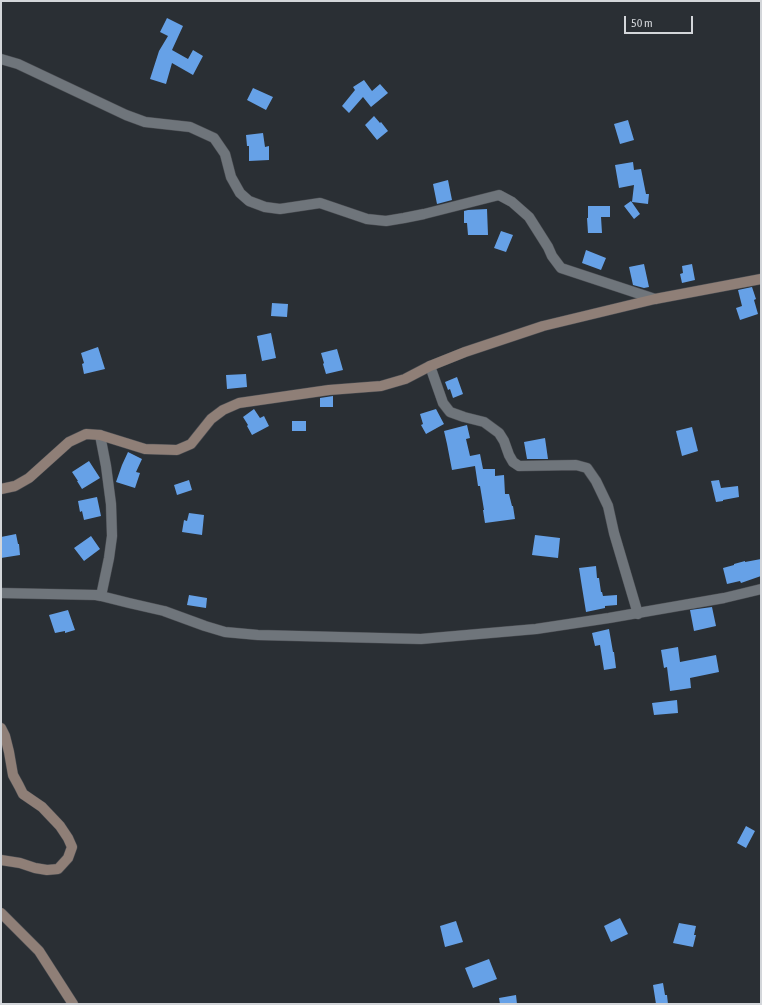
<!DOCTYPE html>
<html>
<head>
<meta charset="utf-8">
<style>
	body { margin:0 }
	#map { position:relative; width:762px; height:1005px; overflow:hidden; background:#2a2f34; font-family:"Asap Condensed",sans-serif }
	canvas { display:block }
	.frame { position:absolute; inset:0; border:2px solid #d3d6da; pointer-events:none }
	.scale { position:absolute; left:624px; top:16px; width:69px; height:18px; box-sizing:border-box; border:2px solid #d3d6da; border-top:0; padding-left:5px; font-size:12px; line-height:14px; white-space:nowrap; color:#d3d6da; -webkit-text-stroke:3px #2a2f34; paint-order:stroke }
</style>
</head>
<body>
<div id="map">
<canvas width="762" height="1005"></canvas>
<div class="frame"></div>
<div class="scale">50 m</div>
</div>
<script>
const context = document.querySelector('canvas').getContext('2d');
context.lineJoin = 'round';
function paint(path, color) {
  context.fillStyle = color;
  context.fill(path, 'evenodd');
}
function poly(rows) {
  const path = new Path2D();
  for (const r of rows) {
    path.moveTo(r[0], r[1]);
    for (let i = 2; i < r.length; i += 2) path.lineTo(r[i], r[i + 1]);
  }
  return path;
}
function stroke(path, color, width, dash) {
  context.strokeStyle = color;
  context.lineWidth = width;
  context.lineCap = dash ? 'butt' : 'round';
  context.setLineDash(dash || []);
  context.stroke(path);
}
const building = poly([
	[167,18,183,26,172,50,188,59,193,50,203,56,193,75,172,63,166,84,150,79,159,51,168,36,160,32],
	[364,80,372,91,380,84,388,93,371,107,363,97,349,113,342,106,355,90,353,87],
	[253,88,273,97,266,110,247,100],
	[374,116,380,123,381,122,388,131,377,140,365,125],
	[628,120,634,140,620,144,614,124],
	[263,133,265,147,269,146,269,160,249,161,249,146,247,146,246,135],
	[633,162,634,170,641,169,646,194,649,194,648,204,632,202,634,185,619,188,615,165],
	[448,180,452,200,437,204,433,184],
	[631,201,640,214,634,219,624,206],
	[588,206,610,206,610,217,601,217,602,233,588,233,587,218,588,218],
	[487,209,488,235,468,235,467,223,464,223,464,211,468,210],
	[501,231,513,235,506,252,494,248],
	[586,250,606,258,601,270,582,263],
	[644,264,649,287,644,288,633,285,629,267],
	[692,264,695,280,682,283,680,274,683,273,682,266],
	[752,287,756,299,754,300,758,314,740,320,736,308,742,306,738,290],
	[272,303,288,304,287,317,271,316],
	[271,333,276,358,262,361,257,336],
	[98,347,105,369,84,374,82,364,84,363,81,353],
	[337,349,343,370,326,374,323,364,324,363,321,353],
	[246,374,247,387,227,389,226,375],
	[457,377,463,394,453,398,450,389,448,390,445,382],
	[333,396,333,407,320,407,320,398],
	[254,409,260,418,264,416,269,426,252,435,247,426,248,425,243,417],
	[436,409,444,424,426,434,421,425,423,424,420,414],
	[292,421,306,421,306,431,292,431],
	[467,425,470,438,466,439,470,456,480,454,483,469,495,469,495,476,504,475,505,494,509,494,512,506,513,506,515,519,485,523,483,510,484,510,480,486,478,486,475,466,452,470,447,444,444,431],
	[692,427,698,451,682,456,676,431],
	[545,438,548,459,527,459,524,442],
	[128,452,142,459,136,472,140,473,135,488,116,482,122,465],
	[89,461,100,478,82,489,77,481,78,481,72,472],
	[189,480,192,490,177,495,174,485],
	[719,480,721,488,738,486,739,497,723,500,723,501,716,502,711,481],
	[97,497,101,516,84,520,82,511,80,512,78,501],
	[189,513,204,515,202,535,182,532,184,520,187,521],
	[16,534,18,544,19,544,20,555,1,558,1,537],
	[535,535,560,538,558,558,532,555],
	[91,536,100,549,84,561,74,548],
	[761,559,761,576,741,583,740,581,727,584,723,568,734,565,734,564,745,561,745,562],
	[596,566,597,578,599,578,601,592,602,592,603,596,617,595,617,605,605,606,605,608,586,612,581,581,579,568],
	[189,595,207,598,206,608,187,605],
	[712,607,716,626,694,631,690,610],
	[68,610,75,630,65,633,65,631,55,633,49,615],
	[609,629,613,652,614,652,616,668,604,670,600,645,595,646,592,633],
	[678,647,680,662,716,655,719,672,690,678,691,688,670,691,667,667,664,668,661,650],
	[677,700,678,713,654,715,652,703],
	[746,826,755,831,746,848,737,843],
	[620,918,628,934,611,942,604,926],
	[456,921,463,942,445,947,440,926],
	[679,923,696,926,694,935,696,935,693,947,673,943],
	[489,959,497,979,473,988,465,968],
	[663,983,665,995,667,995,668,1004,656,1004,653,985],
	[516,995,517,1004,500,1004,499,998]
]);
const street = poly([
	[1,59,18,64,126,115,145,122,190,127,214,138,225,154,231,177,240,193,249,201,265,207,280,209,320,203,367,219,386,221,404,218,424,214,499,195,512,202,529,217,548,247,552,256,561,268,655,299],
	[430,366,443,403,450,412,464,417,484,422,499,433,504,441,509,455,513,462,519,466,576,465,587,468,596,481,608,506,614,533,638,614],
	[1,593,96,595,101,596,109,558,112,536,111,504,106,466,100,435],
	[101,596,129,603,164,611,205,626,225,632,258,635,421,639,536,629,609,618,724,598,761,589]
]);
const secondary = poly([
	[1,489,15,486,29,478,69,442,86,434,100,435,145,449,177,450,191,444,211,419,223,410,239,403,329,390,381,386,405,379,430,366,465,352,543,326,655,299,724,286,761,279],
	[1,728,5,736,9,752,13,775,19,786,23,794,42,807,60,826,68,838,72,847,68,858,58,869,47,870,35,868,20,863,1,860],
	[1,913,39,951,73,1004]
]);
paint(building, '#66a1e7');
stroke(street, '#494c51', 11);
stroke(secondary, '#494c51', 11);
stroke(street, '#6f757b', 10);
stroke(secondary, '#8f7f77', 10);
</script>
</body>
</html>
